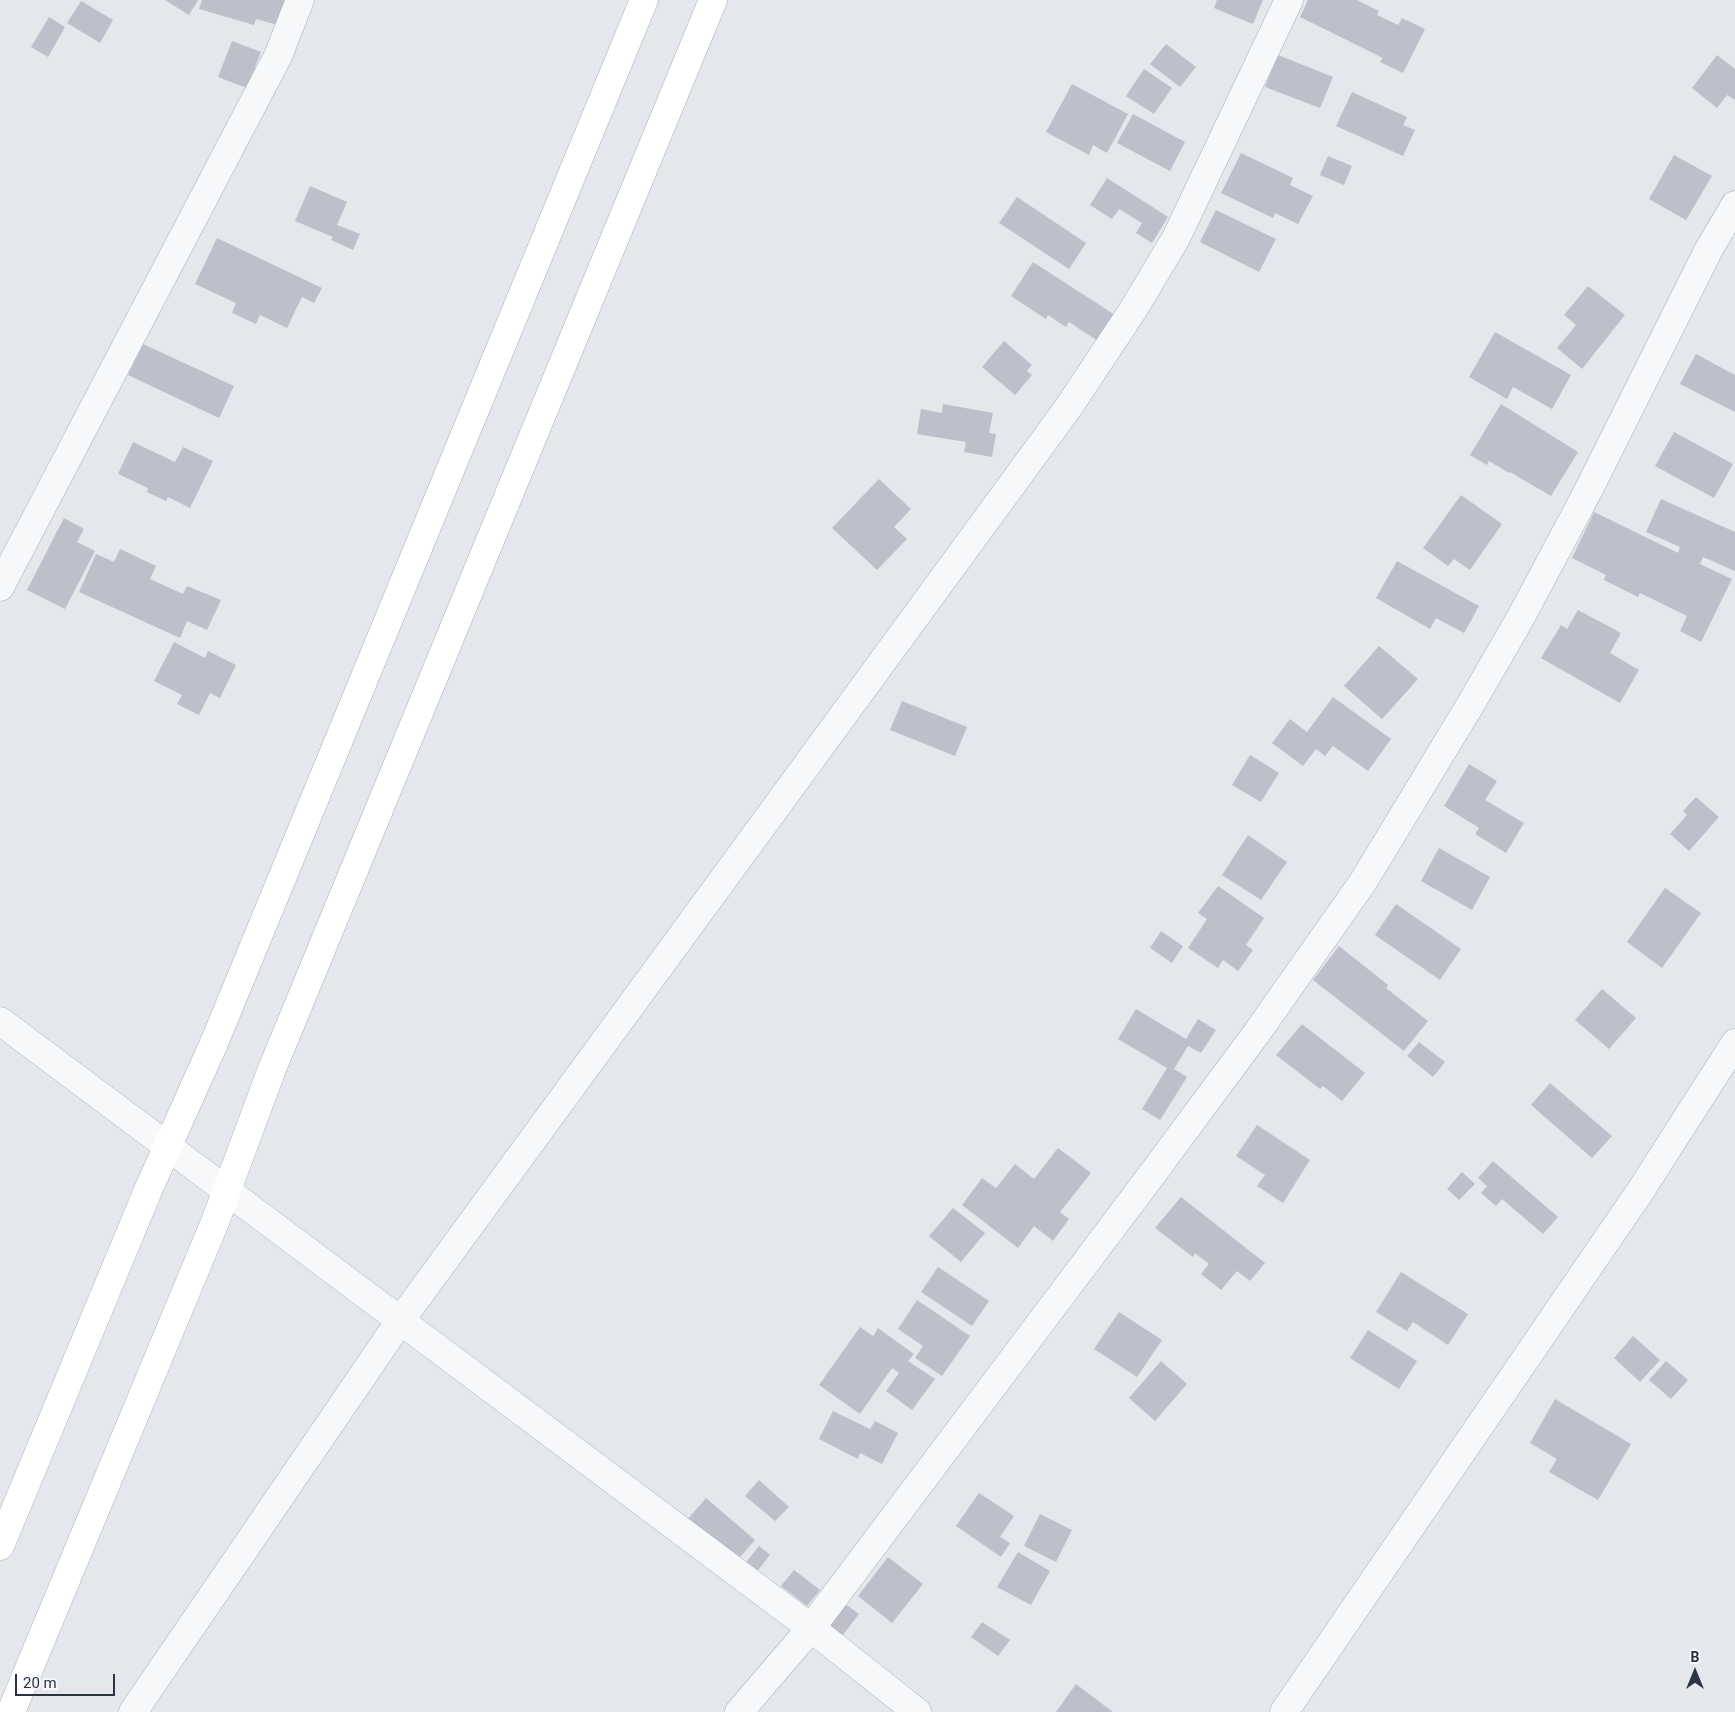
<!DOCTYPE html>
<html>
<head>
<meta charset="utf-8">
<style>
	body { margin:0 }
	#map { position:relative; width:1735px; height:1712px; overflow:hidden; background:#e4e7ec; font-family:Roboto,sans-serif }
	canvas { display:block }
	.north { position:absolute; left:1670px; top:1647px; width:50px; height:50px; -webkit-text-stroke:4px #f4f6f9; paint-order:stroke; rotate:0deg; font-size:14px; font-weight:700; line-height:20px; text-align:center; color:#2b3445 }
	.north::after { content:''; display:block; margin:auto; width:18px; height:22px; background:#2b3445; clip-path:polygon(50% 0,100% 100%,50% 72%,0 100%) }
	.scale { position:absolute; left:15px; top:1674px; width:100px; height:22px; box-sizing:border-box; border:2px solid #2b3445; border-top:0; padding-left:6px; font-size:15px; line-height:18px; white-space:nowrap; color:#2b3445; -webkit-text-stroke:4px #f4f6f9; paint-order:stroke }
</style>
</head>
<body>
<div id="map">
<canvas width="1735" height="1712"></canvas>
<div class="north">B</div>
<div class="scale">20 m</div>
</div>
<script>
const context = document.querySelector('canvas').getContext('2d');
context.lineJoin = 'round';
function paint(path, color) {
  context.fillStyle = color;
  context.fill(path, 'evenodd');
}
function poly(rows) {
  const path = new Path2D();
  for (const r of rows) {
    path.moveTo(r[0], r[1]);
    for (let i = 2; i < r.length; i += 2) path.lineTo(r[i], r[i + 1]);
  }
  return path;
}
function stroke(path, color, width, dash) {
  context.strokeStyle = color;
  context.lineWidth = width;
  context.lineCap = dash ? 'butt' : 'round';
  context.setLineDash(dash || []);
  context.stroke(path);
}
const building = poly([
	[165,0,198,0,189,15],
	[202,0,289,0,281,26,256,19,254,25,199,9],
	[1217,0,1263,0,1253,24,1214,8],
	[1308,0,1357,0,1379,11,1377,15,1398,25,1402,18,1425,29,1403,73,1380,62,1383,58,1300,17],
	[81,1,113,20,100,43,67,23],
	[49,17,65,27,48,57,31,47],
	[232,41,261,52,247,88,218,77],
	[1166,44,1196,67,1180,87,1150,64],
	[1278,55,1333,77,1320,108,1265,87],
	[1717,55,1735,69,1735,100,1727,95,1717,108,1692,88],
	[1144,69,1172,88,1154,114,1126,96],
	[1072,84,1128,114,1107,153,1093,145,1089,155,1046,132],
	[1352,92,1407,117,1403,125,1415,130,1403,156,1336,126],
	[1133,114,1185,142,1170,171,1117,143],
	[1241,153,1293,178,1290,185,1313,196,1298,224,1275,213,1273,218,1221,193],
	[1674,155,1712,176,1686,220,1649,199],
	[1328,156,1352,166,1344,185,1320,175],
	[1107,178,1168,217,1152,243,1136,233,1142,223,1119,209,1112,219,1090,205],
	[310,186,347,202,337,225,360,234,353,250,331,240,333,237,295,221],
	[1017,197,1086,243,1069,269,999,223],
	[1216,210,1276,239,1259,272,1200,242],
	[217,238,322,288,314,303,302,297,287,328,260,315,256,324,232,313,236,303,195,284],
	[1033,262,1115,315,1098,341,1069,322,1066,327,1048,315,1046,319,1011,296],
	[1588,286,1625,315,1582,369,1557,348,1576,325,1564,315],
	[1495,332,1571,375,1552,409,1513,387,1507,399,1469,377],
	[1004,341,1032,365,1027,371,1032,375,1015,395,982,367],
	[143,344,234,386,219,418,128,375],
	[1696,354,1735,375,1735,412,1680,384],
	[943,404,993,413,989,433,996,434,992,457,964,452,966,442,917,434,921,409,942,413],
	[1501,404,1578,452,1551,496,1510,472,1509,473,1489,461,1487,465,1470,455],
	[1674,432,1733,464,1714,498,1655,466],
	[133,442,175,462,183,447,213,461,190,508,168,497,166,501,147,492,148,488,118,474],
	[879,479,911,509,894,527,907,539,877,570,832,528],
	[1461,495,1502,524,1470,570,1454,559,1448,566,1423,548],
	[1661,499,1735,532,1735,571,1703,557,1700,564,1732,579,1701,642,1680,631,1687,616,1640,593,1638,597,1604,580,1606,575,1572,558,1594,512,1678,553,1680,547,1646,532],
	[64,518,84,529,77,542,95,551,65,609,27,590],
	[120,549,156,566,150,579,183,594,187,586,221,600,207,630,187,621,180,638,79,592,96,554,114,562],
	[1397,561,1479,606,1464,633,1436,618,1430,629,1376,598],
	[1578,610,1621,633,1610,653,1639,670,1620,703,1541,658,1561,625,1567,629],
	[174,642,205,658,208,651,236,665,220,698,210,693,199,715,177,704,182,695,154,681],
	[1379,646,1418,679,1382,719,1344,686],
	[1333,697,1391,739,1368,771,1333,746,1325,756,1316,749,1303,766,1272,743,1290,719,1307,732],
	[902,701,967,727,955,756,890,730],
	[1250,755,1279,773,1261,802,1232,785],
	[1469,764,1497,781,1485,800,1524,823,1506,853,1475,834,1479,828,1444,806],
	[1696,797,1719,817,1689,851,1670,834,1687,815,1683,811],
	[1248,835,1287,862,1261,900,1222,875],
	[1439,848,1490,877,1472,910,1421,881],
	[1218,886,1264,918,1246,945,1253,950,1238,971,1223,960,1218,968,1188,948,1207,919,1198,913],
	[1665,888,1701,913,1662,968,1627,942],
	[1396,904,1461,949,1440,980,1375,935],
	[1161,931,1183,946,1172,963,1150,948],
	[1339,946,1388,985,1386,988,1428,1021,1404,1051,1313,980],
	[1602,989,1636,1018,1609,1049,1575,1020],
	[1136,1009,1186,1039,1198,1019,1216,1030,1201,1053,1188,1046,1174,1069,1187,1077,1160,1120,1142,1109,1167,1068,1118,1039],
	[1302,1024,1365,1073,1342,1101,1323,1086,1320,1089,1276,1055],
	[1419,1042,1445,1062,1433,1077,1407,1056],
	[1550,1083,1612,1136,1592,1158,1531,1105],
	[1257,1125,1310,1160,1283,1203,1257,1186,1265,1175,1236,1156],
	[1058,1148,1091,1173,1060,1212,1069,1219,1053,1241,1034,1226,1018,1248,962,1205,982,1178,996,1188,1015,1164,1034,1179],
	[1493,1161,1558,1217,1543,1234,1502,1199,1496,1206,1481,1193,1487,1186,1478,1178],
	[1462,1172,1475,1184,1459,1200,1447,1189],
	[1181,1197,1265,1263,1250,1281,1237,1271,1221,1290,1201,1274,1209,1264,1195,1253,1193,1257,1155,1228],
	[953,1208,985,1233,961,1262,929,1236],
	[938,1267,989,1301,972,1326,921,1292],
	[1401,1272,1468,1314,1448,1345,1413,1322,1407,1331,1376,1312],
	[917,1300,970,1336,942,1376,915,1358,923,1346,898,1329],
	[1119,1312,1162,1340,1137,1377,1094,1349],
	[860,1327,873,1336,878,1328,914,1354,908,1361,935,1379,912,1410,886,1391,899,1373,892,1368,860,1414,819,1385],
	[1368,1330,1417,1361,1399,1389,1350,1358],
	[1633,1336,1660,1360,1640,1382,1614,1358],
	[1161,1361,1187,1384,1155,1421,1129,1398],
	[1666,1361,1688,1380,1671,1399,1649,1380],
	[1555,1399,1631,1444,1598,1500,1549,1472,1557,1459,1530,1443],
	[833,1411,870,1429,875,1421,898,1433,882,1464,860,1453,858,1459,819,1439],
	[759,1480,789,1507,775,1521,745,1496],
	[979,1493,1014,1516,1000,1537,1010,1543,1001,1557,956,1526],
	[706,1498,755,1540,736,1562,687,1520],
	[1040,1514,1072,1530,1056,1562,1024,1546],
	[759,1546,770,1555,755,1574,744,1565],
	[1018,1552,1050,1571,1031,1605,997,1587],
	[888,1557,923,1584,892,1623,858,1596],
	[794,1570,820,1590,807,1606,781,1586],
	[844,1603,859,1614,838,1641,823,1629],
	[982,1622,1010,1640,998,1656,971,1637],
	[1076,1684,1113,1712,1056,1712]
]);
const minor = poly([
	[0,587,278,56,300,0],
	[133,1712,400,1321,1068,408,1133,310,1176,238,1289,0],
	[739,1712,811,1628,1153,1173,1256,1034,1363,882,1472,702,1521,617,1588,491,1709,249,1735,205],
	[1284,1712,1641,1190,1735,1043]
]);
const tertiary = poly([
	[0,1021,811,1628,917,1712]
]);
const secondary = poly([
	[0,1546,149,1188,214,1043,644,0],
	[11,1712,215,1222,272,1069,713,0]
]);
paint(building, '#bbc0ca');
stroke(minor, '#a9aeb7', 29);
stroke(tertiary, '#a9aeb7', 29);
stroke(secondary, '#a9aeb7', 29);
stroke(minor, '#f7f8fa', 28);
stroke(tertiary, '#f7f8fa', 28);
stroke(secondary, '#fff', 28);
</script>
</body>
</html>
